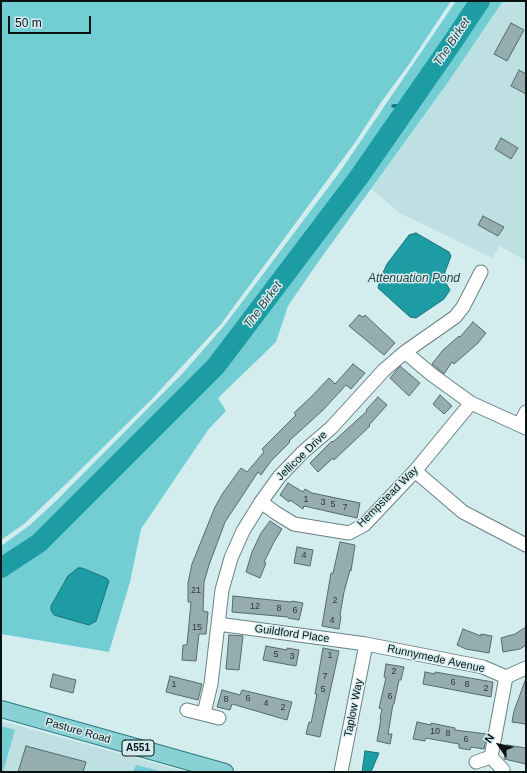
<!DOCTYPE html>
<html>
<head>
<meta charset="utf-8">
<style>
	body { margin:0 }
	#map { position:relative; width:527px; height:773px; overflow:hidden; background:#d3edef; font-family:Helvetica,sans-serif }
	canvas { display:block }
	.frame { position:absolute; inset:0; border:2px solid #0a1314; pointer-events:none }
	.north { position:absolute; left:479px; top:725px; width:40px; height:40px; -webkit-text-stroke:3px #d3edef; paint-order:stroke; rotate:304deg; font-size:11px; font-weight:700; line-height:16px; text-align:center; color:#0a1314 }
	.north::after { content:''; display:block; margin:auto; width:14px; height:18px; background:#0a1314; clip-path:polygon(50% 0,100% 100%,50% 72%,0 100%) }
	.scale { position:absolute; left:8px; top:16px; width:83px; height:18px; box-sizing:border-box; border:2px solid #0a1314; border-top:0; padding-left:5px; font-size:12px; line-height:14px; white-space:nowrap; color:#0a1314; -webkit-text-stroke:3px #d3edef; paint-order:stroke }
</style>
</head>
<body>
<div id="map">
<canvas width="527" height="773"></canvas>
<div class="frame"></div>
<div class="north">N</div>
<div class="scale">50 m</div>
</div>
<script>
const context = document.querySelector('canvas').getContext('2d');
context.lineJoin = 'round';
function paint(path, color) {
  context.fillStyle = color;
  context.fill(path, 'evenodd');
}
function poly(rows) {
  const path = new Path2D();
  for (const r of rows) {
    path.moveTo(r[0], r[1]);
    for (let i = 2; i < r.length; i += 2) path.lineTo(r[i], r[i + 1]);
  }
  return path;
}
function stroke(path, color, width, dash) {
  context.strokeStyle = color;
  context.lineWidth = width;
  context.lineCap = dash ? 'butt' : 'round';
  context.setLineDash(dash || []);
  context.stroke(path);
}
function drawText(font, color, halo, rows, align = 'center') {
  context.font = font + ' Helvetica,sans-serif';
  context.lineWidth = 3;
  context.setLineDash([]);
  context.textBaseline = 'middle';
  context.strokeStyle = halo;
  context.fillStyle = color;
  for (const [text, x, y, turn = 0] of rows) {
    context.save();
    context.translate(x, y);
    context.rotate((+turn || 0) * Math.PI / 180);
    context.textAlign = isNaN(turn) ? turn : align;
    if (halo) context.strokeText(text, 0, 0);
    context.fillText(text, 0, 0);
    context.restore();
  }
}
const built = poly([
	[503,1,526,1,526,261,500,246,492,258,400,213,371,189,451,78],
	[1,721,186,772,1,772]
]);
const green = poly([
	[1,1,451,1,410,63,382,101,354,144,221,324,151,400,67,483,24,524,1,540],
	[456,1,503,1,451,78,316,265,288,306,276,342,218,398,226,411,208,430,141,529,130,582,109,652,1,634,1,546,30,525,58,499,182,374,224,326,339,173],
	[1,726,15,730,3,772,1,772],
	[136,765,163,772,133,772]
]);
const water = poly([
	[416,233,449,252,451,256,445,272,444,280,450,290,444,299,416,318,410,317,378,288,380,279,387,264,409,235,416,233],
	[78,568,82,568,106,578,109,581,96,621,89,625,54,615,51,610,51,606,68,576,78,568],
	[365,751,379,753,371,772,362,772,365,751]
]);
const stream = poly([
	[393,106,409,105]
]);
const river = poly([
	[1,568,39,543,216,366,359,177,454,40,480,1]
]);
const building = poly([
	[511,23,524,30,507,61,494,54,511,23],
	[519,70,526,74,526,94,511,86,519,70],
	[501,138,518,148,511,159,495,149,501,138],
	[483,216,504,227,498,236,478,225,483,216],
	[359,315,363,317,365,315,395,343,384,355,349,326,359,315],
	[473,322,486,333,478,343,454,364,452,362,444,374,432,364,443,350,459,336,460,337,473,322],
	[353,364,365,373,351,389,346,385,323,410,289,441,290,442,271,461,261,475,258,472,225,522,209,565,204,582,203,611,208,612,206,634,199,634,196,661,182,660,183,645,187,645,191,602,188,602,188,583,192,564,215,507,223,493,241,468,247,472,264,452,262,449,296,415,294,413,312,396,329,378,335,384,353,364],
	[400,366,420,383,409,396,390,378,400,366],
	[440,395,452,406,444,414,433,404,440,395],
	[378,397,387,405,369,425,370,426,334,460,333,458,318,472,310,463,332,441,333,442,367,411,366,410,378,397],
	[288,483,303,492,305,489,312,493,360,503,357,518,304,506,303,509,290,500,289,502,280,495,288,483],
	[270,521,282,529,274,542,264,562,266,563,260,578,246,572,252,552,261,533,270,521],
	[340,542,355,545,351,571,350,570,344,592,340,615,341,616,339,629,322,626,331,573,333,573,340,542],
	[297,547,313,550,310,566,294,563,297,547],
	[233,596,291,602,292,601,303,603,299,620,288,618,288,617,232,612,233,596],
	[526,627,526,645,520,649,503,652,501,638,515,634,526,627],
	[463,629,481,636,481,634,492,636,489,653,466,649,457,645,463,629],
	[229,635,243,636,239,670,226,669,229,635],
	[266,646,287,650,287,648,299,650,296,666,263,660,266,646],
	[323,648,339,651,320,737,306,734,309,722,311,723,317,694,315,694,323,648],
	[386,664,404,667,401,680,399,680,394,704,393,704,388,734,392,734,390,744,377,741,381,719,380,719,382,709,379,708,386,678,384,677,386,664],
	[425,672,435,674,435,672,493,682,491,697,423,684,425,672],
	[53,674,76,680,73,693,50,687,53,674],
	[170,676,202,684,198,700,166,692,170,676],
	[525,681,526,681,526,724,512,722,514,711,525,681],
	[222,690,240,695,242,690,292,702,287,720,232,704,230,710,217,707,222,690],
	[417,722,431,725,431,723,455,728,455,730,487,734,484,749,471,747,470,750,459,748,459,744,426,738,425,741,413,739,417,722],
	[507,745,526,748,526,764,504,759,507,745],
	[26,746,86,762,83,772,18,772,26,746]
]);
const minor = poly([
	[405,352,431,374,471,403,526,428],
	[520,424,526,412],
	[415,471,463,512,526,545],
	[261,502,276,513,294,524,349,533,364,525,415,471,471,403],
	[218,624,366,644,483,667,506,677,526,668],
	[187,710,219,718],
	[204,713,211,684,222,590,231,558,243,531,261,502,279,477,303,452,331,428,384,370,405,352,455,317,463,307,481,272],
	[491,757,506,677],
	[491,757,503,770],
	[476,762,491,757],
	[341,772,366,644]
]);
const major = poly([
	[1,709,225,772]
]);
const numberNames = [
	["1",306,500],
	["3",323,503],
	["5",333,505],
	["7",345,508],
	["4",304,556],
	["21",196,591],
	["2",335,601],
	["12",255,607],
	["8",279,609],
	["6",295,611],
	["4",332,621],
	["15",197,628],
	["5",276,655],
	["1",330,656],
	["3",292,657],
	["2",394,672],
	["7",325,677],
	["6",453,683],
	["1",174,685],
	["8",467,685],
	["2",486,689],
	["5",323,690],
	["6",390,697],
	["6",248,699],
	["8",226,700],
	["4",266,704],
	["2",283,708],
	["10",435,732],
	["8",448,734],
	["6",466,740]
];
const shields = [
	[138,748,32]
];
const shieldNames = [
	["A551",138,748]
];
const streetNames = [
	["Jellicoe Drive",302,456,-44],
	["Hempstead Way",388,497,-45],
	["Guildford Place",292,634,8],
	["Runnymede Avenue",436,659,12],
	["Taplow Way",354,708,-79],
	["Pasture Road",78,731,16]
];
const waterNames = [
	["The Birket",452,42,-56],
	["Attenuation Pond",414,279],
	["The Birket",263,305,-53]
];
paint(built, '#bee0e2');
paint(green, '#73ced4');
paint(water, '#1d9ca4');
stroke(water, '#177379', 1);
stroke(stream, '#177379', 3.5);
stroke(river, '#1d9ca4', 20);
paint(building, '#95adaf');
stroke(building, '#546b6d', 1);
stroke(minor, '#6a8183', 15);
stroke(major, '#297a7f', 18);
stroke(minor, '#fff', 13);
stroke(major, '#89d1d5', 16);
drawText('9px', '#2d3a3b', null, numberNames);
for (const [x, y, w] of shields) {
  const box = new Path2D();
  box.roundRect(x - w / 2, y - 8, w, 16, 3);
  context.fillStyle = '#d3edef';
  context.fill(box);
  stroke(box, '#0a1314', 1);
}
drawText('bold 10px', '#0a1314', null, shieldNames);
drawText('11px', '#0a1314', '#d3edef', streetNames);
drawText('italic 12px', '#294345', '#d3edef', waterNames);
</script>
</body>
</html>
